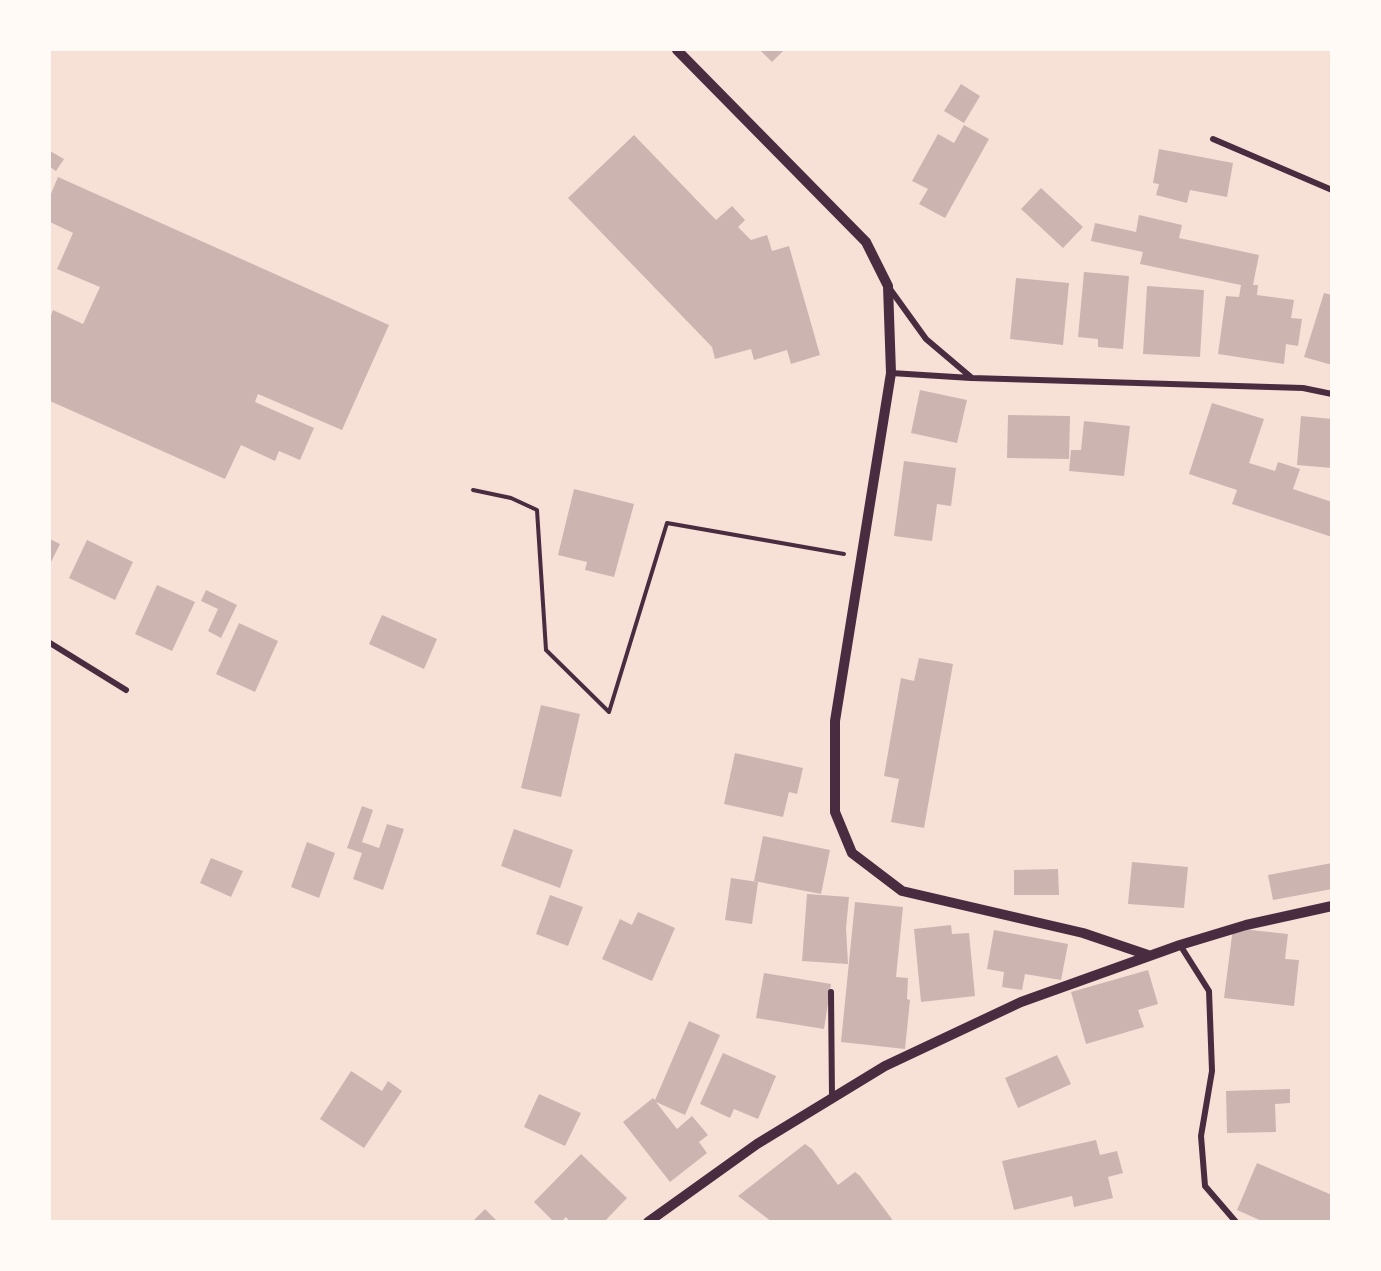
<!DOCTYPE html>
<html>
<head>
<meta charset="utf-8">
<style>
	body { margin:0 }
	#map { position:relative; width:1381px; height:1271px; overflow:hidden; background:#f7e1d7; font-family:Manrope,sans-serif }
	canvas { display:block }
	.frame { position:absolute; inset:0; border:51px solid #fffaf5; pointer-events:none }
</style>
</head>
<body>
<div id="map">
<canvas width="1381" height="1271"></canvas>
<div class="frame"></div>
</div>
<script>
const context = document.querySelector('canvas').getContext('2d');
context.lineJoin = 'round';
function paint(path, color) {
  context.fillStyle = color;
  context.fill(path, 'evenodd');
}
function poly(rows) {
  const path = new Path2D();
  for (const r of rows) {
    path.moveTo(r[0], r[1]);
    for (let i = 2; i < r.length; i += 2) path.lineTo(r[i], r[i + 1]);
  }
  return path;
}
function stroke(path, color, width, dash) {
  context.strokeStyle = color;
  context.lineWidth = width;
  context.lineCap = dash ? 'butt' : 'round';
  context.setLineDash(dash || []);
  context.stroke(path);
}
const building = poly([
	[760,50,784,50,772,62],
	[961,84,980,96,964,123,944,111],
	[964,125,989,139,945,218,919,204,928,189,912,181,938,134,954,143],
	[634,135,716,220,732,206,745,220,738,227,751,240,767,235,772,251,789,246,820,355,791,364,787,350,754,360,751,349,715,359,712,347,568,198],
	[1159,149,1233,163,1227,197,1190,190,1187,203,1156,195,1159,184,1153,183],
	[50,151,64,159,56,171,50,167],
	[58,177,389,325,342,430,258,394,255,402,314,428,300,460,279,451,275,461,241,445,225,479,50,401,50,318,53,310,83,324,100,287,57,269,73,233,50,222,50,196],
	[1041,188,1083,227,1063,248,1021,209],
	[1139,215,1182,225,1179,238,1259,255,1253,285,1258,285,1257,295,1294,300,1291,318,1302,319,1298,346,1286,344,1284,364,1218,354,1226,296,1239,297,1241,285,1140,264,1143,252,1091,241,1095,223,1136,232],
	[1084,272,1129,276,1123,349,1098,347,1098,339,1078,337],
	[1016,278,1069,283,1063,345,1010,339],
	[1147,286,1204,290,1200,357,1143,354],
	[1324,293,1332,295,1332,365,1304,357],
	[920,390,967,400,957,443,911,433],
	[1212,403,1264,419,1249,463,1275,471,1278,462,1300,469,1293,489,1332,502,1332,537,1232,504,1237,490,1189,474],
	[1008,415,1070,416,1069,459,1007,458],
	[1301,416,1332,419,1332,468,1297,465],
	[1084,421,1130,426,1124,476,1069,471,1071,450,1081,450],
	[904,461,956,468,951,506,937,504,932,541,894,536],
	[574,489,634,504,614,577,585,570,587,562,558,555],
	[50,539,60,544,50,564],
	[87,540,133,562,115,600,69,578],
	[157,585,195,602,172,651,135,634],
	[206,590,237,605,221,638,208,631,218,609,201,601],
	[382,615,437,639,424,669,369,644],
	[239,623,278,641,255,692,216,674],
	[919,658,953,664,924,828,891,822,899,779,884,776,901,678,914,681],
	[541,705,580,714,561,797,521,788],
	[735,753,803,768,797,794,789,792,783,817,724,804],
	[362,806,373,810,362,842,379,848,387,824,404,829,383,890,353,879,362,853,347,848],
	[514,829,573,850,560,888,501,866],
	[763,836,830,850,821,894,754,881],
	[307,842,335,853,319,898,291,887],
	[211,858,243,871,231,897,200,883],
	[1132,862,1188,867,1184,908,1128,904],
	[1332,863,1332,889,1273,900,1268,875],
	[1058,869,1059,895,1014,895,1014,870],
	[731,878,758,882,752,924,725,920],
	[807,894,849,897,846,928,848,964,802,961],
	[550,895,583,907,568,946,536,934],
	[855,902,903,907,896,977,908,978,907,999,910,1000,905,1049,841,1042],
	[638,912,675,928,652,981,602,959,620,919,632,925],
	[951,925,952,934,969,933,975,996,921,1002,914,929],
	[1233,928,1288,934,1285,959,1299,960,1294,1006,1224,998],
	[994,930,1068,944,1061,980,1025,974,1022,990,1002,987,1004,972,987,969],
	[1148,970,1158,1004,1138,1010,1144,1027,1086,1044,1071,992],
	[764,973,831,984,824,1029,756,1018],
	[689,1021,720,1035,685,1115,656,1102,677,1129,692,1116,708,1135,699,1142,707,1153,670,1182,623,1122,653,1098,655,1100],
	[723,1053,776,1076,758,1119,734,1109,730,1118,700,1104],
	[1057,1055,1071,1084,1018,1108,1005,1078],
	[351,1071,382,1091,388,1081,402,1091,364,1148,320,1119],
	[1290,1089,1290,1103,1275,1104,1276,1132,1227,1133,1226,1091],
	[539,1094,581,1113,565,1146,524,1127],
	[1096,1140,1100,1155,1117,1151,1123,1173,1108,1177,1113,1198,1074,1207,1072,1196,1014,1210,1002,1161],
	[805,1144,812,1149,838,1185,855,1172,860,1176,894,1222,772,1222,738,1196],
	[581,1154,627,1198,604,1222,570,1222,566,1217,561,1222,554,1222,534,1202],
	[1257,1163,1332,1195,1331,1222,1264,1222,1237,1210],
	[485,1209,498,1222,472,1222]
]);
const path = poly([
	[473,490,511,498,537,510,546,650,609,712,667,523,844,554]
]);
const minor = poly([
	[1213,139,1332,190],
	[890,289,926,339,972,378,1303,388,1332,394],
	[891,373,971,378],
	[50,643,126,690],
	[1180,945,1209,991,1212,1071,1201,1136,1205,1186,1236,1222],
	[831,992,832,1098]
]);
const tertiary = poly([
	[677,50,866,242,888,286,891,373,835,721,835,812,852,853,902,891,1083,933,1148,955],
	[648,1222,757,1144,885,1066,1021,1002,1180,945,1246,925,1332,906]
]);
paint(building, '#ccb4b1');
stroke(path, '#4a2c40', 4);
stroke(minor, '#4a2c40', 6);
stroke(tertiary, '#4a2c40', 10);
</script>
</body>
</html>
